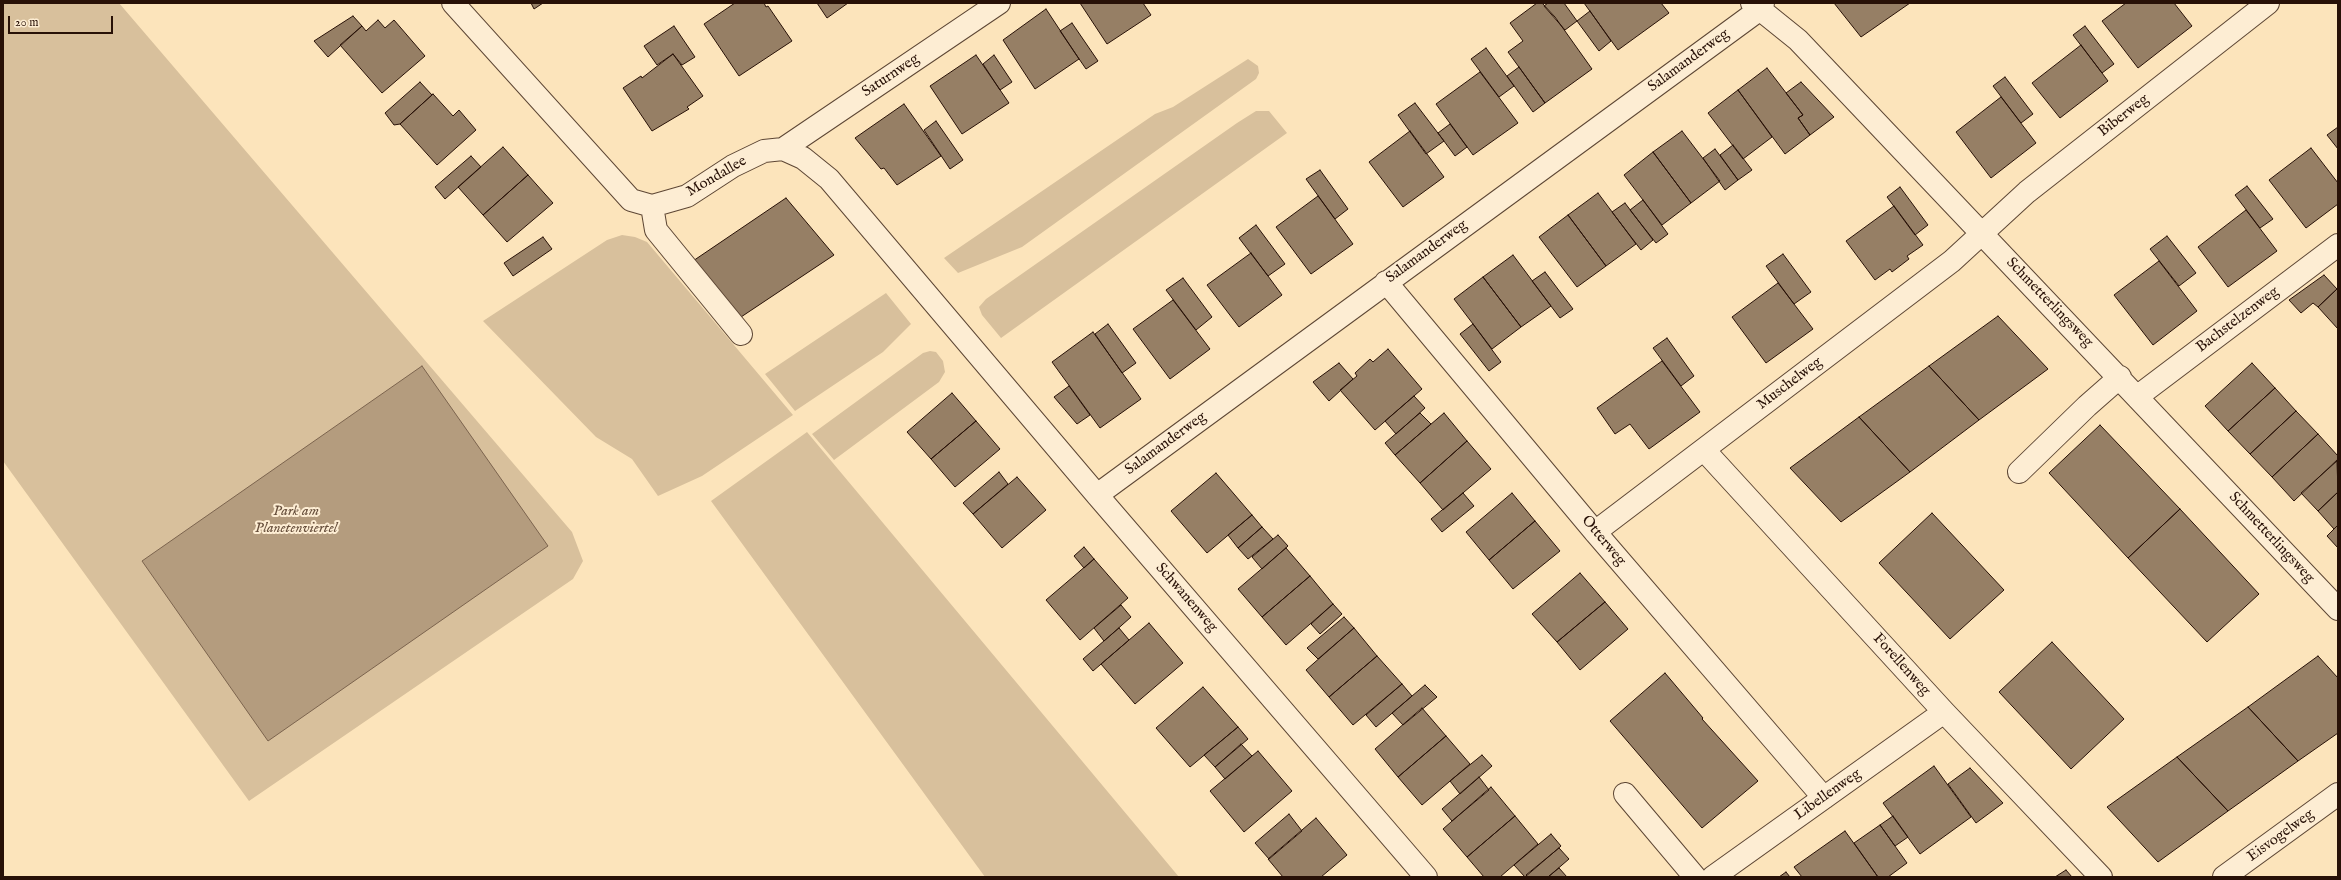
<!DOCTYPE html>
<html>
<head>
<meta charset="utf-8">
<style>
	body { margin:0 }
	#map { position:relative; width:2341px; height:880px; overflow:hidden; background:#fce4bb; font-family:"IM FELL English",serif }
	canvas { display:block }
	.frame { position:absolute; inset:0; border:4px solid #281107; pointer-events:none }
	.scale { position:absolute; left:8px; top:16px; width:105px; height:18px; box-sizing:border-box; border:2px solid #281107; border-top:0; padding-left:5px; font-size:12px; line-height:14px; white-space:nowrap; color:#281107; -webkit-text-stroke:3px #fdedd3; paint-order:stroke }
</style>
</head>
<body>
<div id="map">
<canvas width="2341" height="880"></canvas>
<div class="frame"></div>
<div class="scale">20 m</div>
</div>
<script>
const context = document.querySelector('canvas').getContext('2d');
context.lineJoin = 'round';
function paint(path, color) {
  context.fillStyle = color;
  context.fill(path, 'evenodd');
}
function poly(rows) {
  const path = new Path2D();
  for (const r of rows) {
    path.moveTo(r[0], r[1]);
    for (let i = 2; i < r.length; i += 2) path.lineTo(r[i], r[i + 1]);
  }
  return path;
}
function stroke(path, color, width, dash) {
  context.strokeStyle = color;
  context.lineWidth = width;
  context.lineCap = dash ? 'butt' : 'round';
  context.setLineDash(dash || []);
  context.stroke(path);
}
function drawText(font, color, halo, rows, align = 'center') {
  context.font = font + ' "IM FELL English",serif';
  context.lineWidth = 4;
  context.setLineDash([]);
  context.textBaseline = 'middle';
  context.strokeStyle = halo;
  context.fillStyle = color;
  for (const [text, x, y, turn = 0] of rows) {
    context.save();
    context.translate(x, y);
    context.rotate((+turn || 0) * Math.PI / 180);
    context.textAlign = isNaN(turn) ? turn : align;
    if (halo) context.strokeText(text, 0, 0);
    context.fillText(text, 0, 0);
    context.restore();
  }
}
const green = poly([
	[3,3,119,3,572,532,583,561,573,579,249,801,3,461],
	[1248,59,1258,66,1259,73,1256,79,1022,247,958,273,944,258,1155,114,1173,107],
	[1256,111,1269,111,1287,133,1001,338,982,315,979,307,986,299,1237,123],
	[622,235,635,237,647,242,793,415,702,476,658,496,632,459,596,437,483,321,607,240],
	[886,293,911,324,883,352,795,411,765,374],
	[930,351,936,352,943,361,945,372,939,382,834,460,812,434,923,353],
	[807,432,1179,877,985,877,711,501]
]);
const water = poly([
	[422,366,548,546,268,741,142,561,422,366]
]);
const building = poly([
	[531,3,543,3,534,9,531,3],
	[735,3,764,3,766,7,768,6,792,41,739,76,704,24,735,3],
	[817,3,848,3,827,18,817,3],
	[1080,3,1143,3,1151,15,1107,44,1080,3],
	[1537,3,1542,3,1555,17,1592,69,1545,103,1508,52,1523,41,1510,23,1537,3],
	[1548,3,1564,3,1577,21,1565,30,1544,6,1548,3],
	[1584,3,1661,3,1669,13,1618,50,1584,3],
	[1834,3,1910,3,1861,37,1834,3],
	[2126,3,2174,3,2192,26,2138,68,2102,21,2126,3],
	[1046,9,1079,59,1035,89,1003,40,1046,9],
	[1590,11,1611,41,1599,51,1577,21,1590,11],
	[353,16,362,26,328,57,314,41,353,16],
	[378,20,385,28,394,20,425,56,382,93,340,45,362,26,366,31,378,20],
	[1072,23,1098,61,1086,69,1060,31,1072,23],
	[674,26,695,57,682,65,673,54,657,65,644,46,674,26],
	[2085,26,2114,64,2102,73,2073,35,2085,26],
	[2081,45,2108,81,2060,118,2032,83,2081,45],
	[1486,48,1514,86,1499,97,1471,59,1486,48],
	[673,54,703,96,687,107,689,109,652,131,623,88,641,76,642,78,673,54],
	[976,55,1009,103,962,134,930,86,976,55],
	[994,55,1012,82,1000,90,983,64,994,55],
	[1519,67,1545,103,1533,112,1507,76,1519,67],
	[1767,68,1803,115,1798,118,1810,135,1785,154,1738,90,1767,68],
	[1480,72,1518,123,1473,155,1436,104,1480,72],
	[2005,77,2033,114,2021,123,1993,86,2005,77],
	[420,82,432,95,400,124,394,125,385,113,420,82],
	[1801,82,1834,117,1810,135,1798,118,1803,115,1786,93,1801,82],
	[1738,90,1772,137,1743,159,1708,113,1738,90],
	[433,94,453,116,459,110,476,130,437,165,400,124,433,94],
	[2001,97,2036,143,1991,178,1956,132,2001,97],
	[1415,103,1444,141,1426,154,1398,115,1415,103],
	[904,104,941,156,897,185,884,168,881,169,855,138,904,104],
	[936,121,963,160,950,169,924,130,936,121],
	[1450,124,1467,147,1455,156,1438,133,1450,124],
	[2338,127,2338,149,2327,135,2338,127],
	[1410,131,1444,177,1403,207,1369,162,1410,131],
	[1682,131,1720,181,1691,203,1653,152,1682,131],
	[1733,145,1752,170,1738,180,1720,155,1733,145],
	[503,147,528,175,483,215,458,187,503,147],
	[2311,148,2338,183,2338,204,2306,228,2269,180,2311,148],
	[1715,149,1738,180,1725,190,1703,158,1715,149],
	[1653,152,1691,203,1662,225,1624,175,1653,152],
	[471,156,481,167,445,199,435,187,471,156],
	[1320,170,1348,209,1335,219,1306,179,1320,170],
	[528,175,553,203,507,242,483,215,528,175],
	[2247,186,2273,219,2260,228,2235,195,2247,186],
	[1900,187,1928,225,1915,235,1887,197,1900,187],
	[1598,193,1636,244,1606,266,1568,215,1598,193],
	[1318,196,1353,244,1311,274,1276,227,1318,196],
	[786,198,834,255,738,319,690,263,786,198],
	[1643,200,1668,234,1656,243,1630,210,1643,200],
	[1625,203,1653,240,1641,250,1612,212,1625,203],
	[1894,206,1923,245,1907,256,1909,259,1892,272,1890,269,1875,280,1846,241,1894,206],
	[2246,210,2277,251,2228,287,2198,247,2246,210],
	[1568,215,1606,266,1577,287,1539,237,1568,215],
	[1256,225,1285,264,1268,276,1239,238,1256,225],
	[2167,236,2196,273,2179,286,2150,249,2167,236],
	[543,237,552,249,513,276,504,263,543,237],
	[1251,253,1282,295,1239,327,1207,285,1251,253],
	[1783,254,1811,292,1794,304,1766,266,1783,254],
	[1513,255,1551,306,1521,327,1483,277,1513,255],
	[2159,261,2197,311,2153,345,2114,295,2159,261],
	[1545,272,1573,309,1560,318,1532,281,1545,272],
	[2324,275,2337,289,2318,307,2313,303,2301,313,2289,300,2324,275],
	[1483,277,1521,327,1492,349,1454,299,1483,277],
	[1183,278,1212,317,1196,330,1166,290,1183,278],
	[1778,283,1813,329,1766,363,1732,317,1778,283],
	[2338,288,2338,329,2318,307,2338,288],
	[1173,300,1210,349,1170,379,1133,329,1173,300],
	[1998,316,2048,369,1979,420,1929,366,1998,316],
	[1108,324,1136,363,1122,373,1095,334,1108,324],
	[1473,324,1501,362,1489,371,1460,334,1473,324],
	[1093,332,1141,399,1100,428,1052,362,1093,332],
	[1667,338,1694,376,1681,386,1653,348,1667,338],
	[1388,349,1422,389,1375,430,1340,390,1357,376,1355,373,1370,359,1373,362,1388,349],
	[1662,361,1700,412,1649,449,1630,424,1615,434,1597,408,1662,361],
	[1339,363,1353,379,1329,401,1313,382,1339,363],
	[2252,363,2275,388,2228,431,2205,406,2252,363],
	[1929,366,1979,420,1910,472,1859,417,1929,366],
	[1069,386,1090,415,1077,424,1054,397,1069,386],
	[2275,388,2296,411,2250,454,2228,431,2275,388],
	[952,393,976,421,931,459,907,432,952,393],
	[1414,396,1425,408,1396,434,1385,421,1414,396],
	[2296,411,2318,434,2272,477,2250,454,2296,411],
	[1420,413,1431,424,1395,455,1385,443,1420,413],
	[1444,413,1467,441,1420,483,1395,455,1444,413],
	[1859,417,1910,472,1841,522,1790,468,1859,417],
	[976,421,1000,449,955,487,931,459,976,421],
	[2100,425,2180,509,2128,558,2049,473,2100,425],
	[2318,434,2338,456,2338,459,2294,501,2272,477,2318,434],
	[1467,441,1491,469,1443,510,1420,483,1467,441],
	[2337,461,2338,492,2318,511,2301,493,2337,461],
	[999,472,1008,484,973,514,963,503,999,472],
	[1216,473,1252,515,1207,553,1171,511,1216,473],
	[1017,477,1046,510,1002,548,973,514,1017,477],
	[2338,492,2338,525,2334,529,2318,511,2338,492],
	[1463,493,1474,506,1442,532,1431,519,1463,493],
	[1512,493,1535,521,1489,560,1466,532,1512,493],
	[2180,509,2259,594,2207,642,2128,558,2180,509],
	[1932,513,2004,590,1950,639,1879,563,1932,513],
	[1252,515,1262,527,1238,548,1228,535,1252,515],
	[1535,521,1560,551,1513,589,1489,560,1535,521],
	[2338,525,2338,548,2327,536,2338,525],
	[1262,527,1273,539,1248,559,1238,548,1262,527],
	[1278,535,1288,546,1262,569,1252,557,1278,535],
	[1084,547,1094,559,1084,568,1074,556,1084,547],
	[1286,548,1310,576,1262,617,1238,589,1286,548],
	[1094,559,1128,598,1080,640,1046,600,1094,559],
	[1580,573,1605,602,1557,642,1532,614,1580,573],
	[1310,576,1333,604,1286,645,1262,617,1310,576],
	[1605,602,1628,629,1580,670,1557,642,1605,602],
	[1333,604,1342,614,1320,634,1311,624,1333,604],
	[1121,605,1131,617,1104,641,1094,628,1121,605],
	[1344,617,1354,628,1318,659,1307,648,1344,617],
	[1149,623,1183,663,1135,704,1101,664,1149,623],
	[1119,628,1129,640,1093,671,1083,659,1119,628],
	[1354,628,1377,656,1329,697,1306,670,1354,628],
	[2052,642,2124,719,2071,769,1999,692,2052,642],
	[1377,656,1402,684,1353,725,1329,697,1377,656],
	[2318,656,2338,678,2338,733,2298,761,2248,707,2318,656],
	[1665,673,1703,718,1702,719,1758,781,1702,828,1610,721,1665,673],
	[1402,684,1412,696,1376,727,1366,715,1402,684],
	[1425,685,1437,697,1403,725,1392,713,1425,685],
	[1203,687,1238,727,1190,767,1156,728,1203,687],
	[2248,707,2298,761,2228,811,2177,757,2248,707],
	[1422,708,1446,736,1398,777,1375,749,1422,708],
	[1238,727,1248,739,1215,767,1204,755,1238,727],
	[1446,736,1470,764,1422,805,1398,777,1446,736],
	[1241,744,1252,756,1225,779,1215,767,1241,744],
	[1258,751,1292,791,1244,832,1210,791,1258,751],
	[1482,755,1492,766,1460,794,1450,781,1482,755],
	[2177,757,2228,811,2158,862,2107,807,2177,757],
	[1934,766,1971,817,1920,854,1883,803,1934,766],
	[1970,768,2003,803,1976,823,1948,784,1970,768],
	[1479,777,1489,790,1452,821,1442,809,1479,777],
	[1491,787,1515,816,1467,857,1443,829,1491,787],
	[1289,814,1302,831,1269,859,1255,843,1289,814],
	[1515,816,1538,844,1500,877,1484,877,1467,857,1515,816],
	[1893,816,1908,837,1895,846,1880,825,1893,816],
	[1316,818,1347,855,1321,877,1283,877,1268,859,1316,818],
	[1880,825,1907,863,1888,877,1878,877,1854,843,1880,825],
	[1845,831,1878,877,1802,877,1794,867,1845,831],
	[1551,834,1561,846,1525,877,1514,865,1551,834],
	[1559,848,1569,859,1548,877,1528,877,1526,875,1559,848],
	[1559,868,1567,877,1548,877,1559,868],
	[2066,870,2072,877,2055,877,2066,870],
	[1786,872,1790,877,1779,877,1786,872]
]);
const minor = poly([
	[453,3,631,200,652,206,687,196,733,166,764,151,783,149,803,158,829,179,1097,495,1426,877],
	[1752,3,1798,40,2338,609],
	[783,149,999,3],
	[652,206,656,230,741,334],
	[1386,282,1595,532,1824,798],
	[2138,396,2338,245],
	[1704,450,1944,712,2101,877],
	[2019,472,2087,406,2120,377],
	[1097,495,1759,10,1763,3],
	[1595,532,1952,261,2027,192,2268,3],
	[1625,794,1695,877],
	[1713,877,1944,712],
	[2224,877,2338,794]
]);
const streetNames = [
	["Salamanderweg",1689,61,-36],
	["Saturnweg",891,76,-34],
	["Biberweg",2124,116,-38],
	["Mondallee",717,177,-30],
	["Salamanderweg",1427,252,-36],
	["Schmetterlingsweg",2049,303,46],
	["Bachstelzenweg",2238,320,-37],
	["Muschelweg",1790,384,-37],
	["Salamanderweg",1166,444,-36],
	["Schmetterlingsweg",2271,538,47],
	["Otterweg",1603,541,50],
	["Schwanenweg",1186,598,49],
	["Forellenweg",1901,665,48],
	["Libellenweg",1828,795,-35],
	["Eisvogelweg",2281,836,-36]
];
const parkNames = [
	["Park am",296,512],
	["Planetenviertel",296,529]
];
paint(green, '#d8c09c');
paint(water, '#b49c7e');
stroke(water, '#7c644e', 1);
paint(building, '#967f65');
stroke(building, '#281107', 1);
stroke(minor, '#5d4634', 24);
stroke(minor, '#fdedd3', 22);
drawText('15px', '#281107', '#fdedd3', streetNames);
drawText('italic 15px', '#664e3b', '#fdedd3', parkNames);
</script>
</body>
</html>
